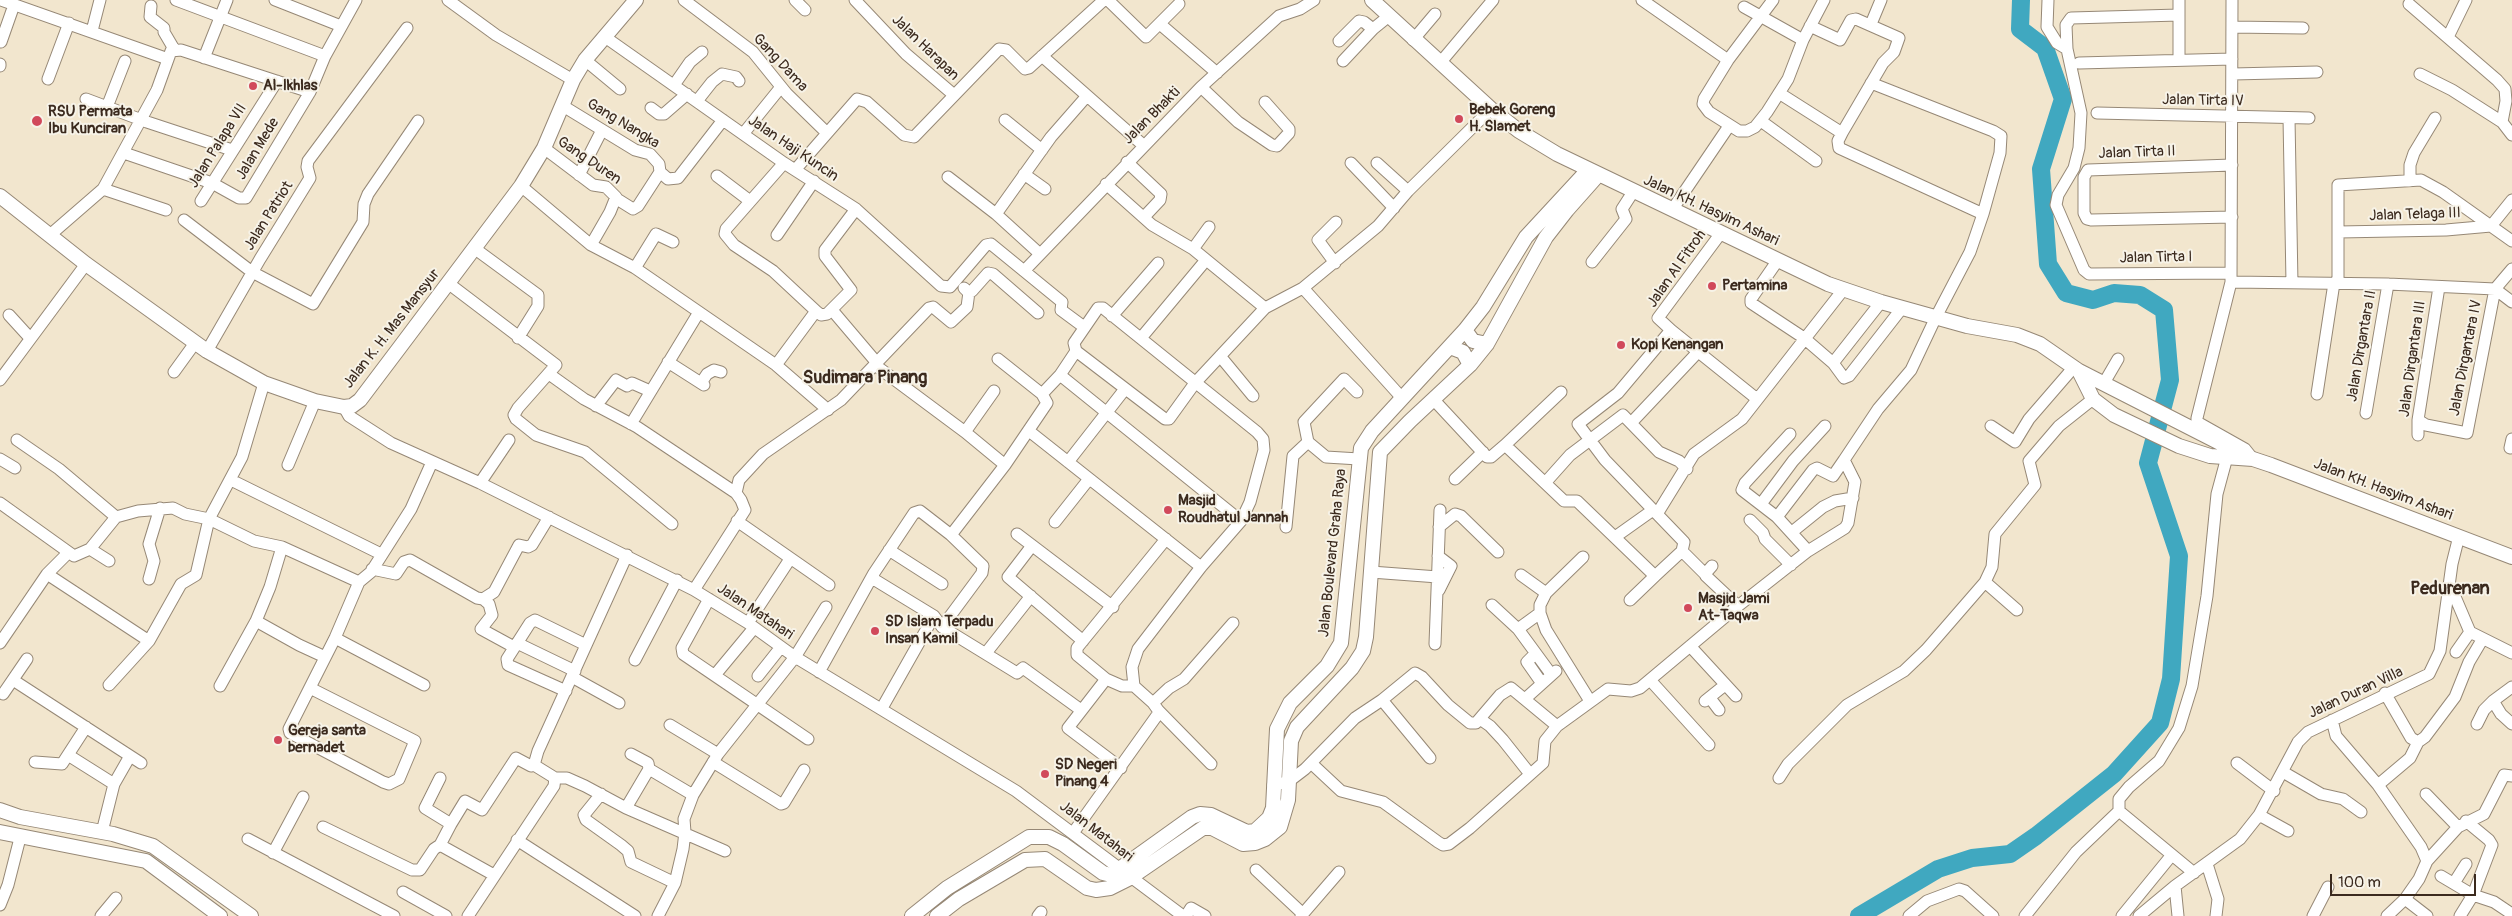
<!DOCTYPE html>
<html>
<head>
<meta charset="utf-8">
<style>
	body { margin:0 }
	#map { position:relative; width:2512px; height:916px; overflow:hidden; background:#f2e6ce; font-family:Pangolin,sans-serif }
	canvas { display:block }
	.scale { position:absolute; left:2330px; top:874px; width:146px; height:22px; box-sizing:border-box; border:2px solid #3b2a1e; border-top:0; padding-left:6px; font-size:15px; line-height:18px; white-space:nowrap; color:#3b2a1e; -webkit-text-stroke:4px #f7f3e8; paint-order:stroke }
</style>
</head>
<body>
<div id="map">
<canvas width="2512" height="916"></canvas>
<div class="scale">100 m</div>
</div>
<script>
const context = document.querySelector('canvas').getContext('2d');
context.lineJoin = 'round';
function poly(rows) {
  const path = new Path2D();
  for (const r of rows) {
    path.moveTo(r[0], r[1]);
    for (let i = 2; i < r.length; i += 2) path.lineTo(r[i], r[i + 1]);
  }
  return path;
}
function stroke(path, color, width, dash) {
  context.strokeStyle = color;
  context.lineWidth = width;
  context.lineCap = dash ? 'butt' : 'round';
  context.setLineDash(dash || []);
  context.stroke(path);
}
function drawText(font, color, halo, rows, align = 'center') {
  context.font = font + ' Pangolin,sans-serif';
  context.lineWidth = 4;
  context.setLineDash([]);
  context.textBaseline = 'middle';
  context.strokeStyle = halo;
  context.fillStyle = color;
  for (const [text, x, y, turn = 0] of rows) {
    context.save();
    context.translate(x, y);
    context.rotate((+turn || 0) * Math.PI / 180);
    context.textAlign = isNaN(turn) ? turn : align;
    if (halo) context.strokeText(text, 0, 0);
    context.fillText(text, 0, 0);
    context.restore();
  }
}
const river = poly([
	[1859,916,1938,869,1972,858,2010,854,2036,836,2114,774,2160,723,2171,679,2179,556,2148,463,2170,380,2164,310,2140,295,2114,293,2093,300,2066,293,2048,264,2041,169,2063,99,2045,48,2020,29,2021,0]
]);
const minor = poly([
	[1,0,168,59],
	[176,0,325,56],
	[275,0,341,26],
	[448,0,496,35,573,80],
	[684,0,753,52,787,94,827,133],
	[795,0,805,10],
	[855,0,906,54,954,95],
	[1108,0,1146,37,1179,4],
	[1642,0,1728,60],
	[1773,0,1728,60,1704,99,1703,104,1709,112,1739,131,1747,131,1755,127,1767,112,1788,79,1803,40,1824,0],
	[2048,0,2047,27,2057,43,2067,49,2081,113,2079,148,2074,168,2058,195,2056,205,2084,270,2089,274,2231,273],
	[2179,0,2179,60],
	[2232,0,2231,282,2197,418,2197,422,2245,449,2253,459],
	[2409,4,2497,80,2505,89,2506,101,2502,122,2512,135],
	[151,6,150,17,164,28,164,32,174,49],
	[1744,7,1803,40],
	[1160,24,1217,73],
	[1871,24,1881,0],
	[2232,27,2303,28],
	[92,31,100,0],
	[605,37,784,163,856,209,941,286,950,287,986,245,991,244,1062,302,1061,310,1084,327],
	[2448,37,2466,0],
	[1413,40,1435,14],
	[1339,41,1359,21,1364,22,1373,29,1389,16],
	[1,42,14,5],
	[2067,49,2066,25,2071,18,2179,15],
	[1042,56,1143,145],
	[204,58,227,0],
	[585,60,620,89],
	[1343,61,1373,29],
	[1440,63,1493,0],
	[2079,63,2232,59],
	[0,66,0,64],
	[2233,74,2317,72],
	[2420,74,2452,90,2502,122],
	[48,79,69,23],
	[1871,83,1993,131,2001,136,2000,153,1983,214],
	[674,85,690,62,702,52],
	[1201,87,1238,122,1272,145,1277,146,1289,133,1289,129,1265,102],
	[1779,93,1842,133],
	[86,99,147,122,232,150],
	[697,101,712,82,722,74,736,77,739,81],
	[563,106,635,150,650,154,659,164,660,172],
	[107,107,125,61],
	[651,108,659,114,664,114,687,94],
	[2097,113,2309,118],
	[2289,118,2292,283],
	[1005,120,1042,150],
	[1761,121,1816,161],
	[743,134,781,87],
	[544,148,593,185,606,187,616,197,610,212,591,245],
	[124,153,212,183,239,198,246,198,310,92,325,56,356,0],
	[1127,162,1161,194,1160,200,1144,217],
	[1351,163,1394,208],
	[1377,163,1408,191],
	[795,170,857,99,867,102,904,135,914,137,999,49,1006,50,1025,69,1029,68,1104,0],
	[1024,174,1045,189],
	[579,175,602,130],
	[717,176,750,201],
	[948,177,996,214,1040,254],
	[2410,181,2410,165,2414,153,2435,118],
	[1106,184,1152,225,1193,249,1265,308],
	[521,186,591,245,635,268,776,365,828,410],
	[103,189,166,210],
	[617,199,633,209,638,206,660,172,668,179,678,178,723,120],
	[201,201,277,81],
	[1672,210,1729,126],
	[996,214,1051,137,1086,97],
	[2232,217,2091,220,2087,219,2084,213,2084,177,2088,170,2232,165],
	[184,220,252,272,313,304,363,222,364,204,368,194,418,121],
	[2491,226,2512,200],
	[2339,232,2446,230,2491,226],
	[50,235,103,189,157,90,171,51,181,50,310,92],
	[777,235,814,181],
	[474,248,538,295,538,306,518,338],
	[1193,249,1209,227],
	[1778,260,1751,299,1751,303,1804,338,1833,363,1844,378,1849,376,1902,308],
	[1592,262,1626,219,1622,209,1633,192],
	[1335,263,1318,240,1336,222],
	[635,268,656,234,673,242],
	[1024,271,1201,87,1279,16,1300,9,1314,0],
	[2231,282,2388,284,2495,289,2512,302],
	[448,283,556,365,518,408,514,415,516,419,536,435,585,452,672,524],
	[2338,283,2338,185,2421,180,2443,192,2512,241],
	[964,288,967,291,972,291,988,273,993,274,1038,313],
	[1303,288,1402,398],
	[832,310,877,363],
	[816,311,821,315,827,314,851,290,825,256,825,250,856,209],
	[9,315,30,338],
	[1112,316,1158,263],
	[1671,330,1757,399],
	[1141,338,1206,260],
	[207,351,260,259,310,178,307,167,308,161,407,28],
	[1220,356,1253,396],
	[668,362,704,385],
	[1833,363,1881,302],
	[776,365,816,311,773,271,734,245,725,234,726,229,784,163],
	[875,365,965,432,1005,465],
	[174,372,195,343],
	[549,374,584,399,637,427,736,493,741,500,745,510,694,590],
	[1060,375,1241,521],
	[0,380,86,264],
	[701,383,707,374,714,370,721,372],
	[2104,383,2118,359],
	[1042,394,1060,375,1076,351,1165,419,1169,419,1195,383,1265,308,1303,288,1378,226,1408,191,1491,109],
	[2317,394,2334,283],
	[1433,399,1487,457,1491,457,1505,445,1564,501,1577,501,1655,576,1630,600],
	[596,406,616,380,627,386,632,383,650,391],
	[344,407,349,416,391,443,480,483,694,590,748,623,795,657,1016,791,1183,916],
	[2366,413,2388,284],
	[2418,420,2426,425,2467,433,2495,289,2512,269],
	[1631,423,1698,352],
	[631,424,699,312],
	[1991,426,2015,442,2029,419,2074,367],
	[1029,431,1201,567],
	[965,432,994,391],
	[1790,434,1745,483,1742,490,1777,517,1808,551],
	[2418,435,2418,420,2439,287],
	[17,440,59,469,116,517],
	[1308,442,1326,457,1359,459],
	[1505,445,1561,392],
	[2510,448,2512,439],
	[0,459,15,468],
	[1068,462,1125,389],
	[288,465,315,401],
	[1455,479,1483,452],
	[231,480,381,554],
	[480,483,509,440],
	[1545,483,1570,455,1623,415,1659,452,1679,461,1687,469],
	[736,493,739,480,763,454,841,400,929,308,933,307,951,322,967,307,969,292],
	[0,503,74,556,90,549,116,517,138,511,173,508,185,514,209,519,254,541,282,547,359,582],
	[1761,504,1793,461,1825,426],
	[1657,514,1694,454,1742,419,1843,290],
	[1777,517,1813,470,1817,468,1833,476,1844,460],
	[1750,520,1763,533,1765,539,1791,565],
	[737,521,829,585],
	[1055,522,1089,479],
	[1286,527,1293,456,1308,442,1304,422,1344,379,1357,392],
	[1439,527,1455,514,1461,516,1498,552],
	[1792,532,1823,507,1835,501,1853,498],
	[1017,534,1113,607],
	[951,535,1005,465,1047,403,1042,394,998,359],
	[1615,537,1653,510],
	[1031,547,1008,577,1083,641],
	[90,549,109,561],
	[889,550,942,584],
	[1682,551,1705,574],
	[1438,556,1451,566,1439,590],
	[1583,557,1546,593,1540,605,1540,613,1546,630,1590,701],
	[1712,566,1705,574,1706,576,1738,606],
	[372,569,396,574,404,562,410,560,477,598,483,599,494,592,519,545,528,547,532,545,549,517],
	[1371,572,1438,577],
	[47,574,149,641],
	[1521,575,1546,593],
	[873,576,875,580,934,616,942,627,1017,673,1023,668,1081,710],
	[1655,576,1682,551,1684,542,1605,460,1578,424,1618,393,1671,330,1658,318,1721,233],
	[149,579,154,561,149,544,160,508],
	[1985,582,2017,610],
	[2450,585,2470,632,2512,653],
	[483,599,489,604,492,615,481,629,514,647],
	[709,599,682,648,683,654,808,739],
	[1492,605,1518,629,1551,674],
	[256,621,270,587,282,547],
	[748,623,790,559],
	[1518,629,1540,613],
	[335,638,424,685],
	[0,643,47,574,68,553],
	[517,643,575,671],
	[1435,644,1440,510],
	[1690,646,1736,696],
	[2456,652,2470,632],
	[986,653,1031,596],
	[1535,654,1527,662,1541,682],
	[635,660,677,580],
	[819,672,874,573,914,513,920,511,951,535,983,566,982,573,942,627],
	[715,675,754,628],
	[758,676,781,647],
	[572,677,619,703],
	[1106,679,1068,728,1121,768],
	[13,680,141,763],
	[1650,680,1709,745],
	[109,685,149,641,181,584,196,575,209,519,242,457,264,383],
	[220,686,256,621,299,645,325,657],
	[1134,686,1122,686,1106,679,1077,655,1077,648,1166,539],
	[310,688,415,741,399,779,389,784,383,782,290,733,289,729,335,638,359,582,371,572,411,509,432,462],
	[566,691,508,665,507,659,530,623,535,620,586,645],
	[2385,693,2411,738,2418,742],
	[3,694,27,659],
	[1526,698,1556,671],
	[1710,698,1719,710],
	[1382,700,1430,758],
	[1705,701,1725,685],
	[2493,701,2501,714,2512,724],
	[1153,703,1169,688,1184,679,1233,623],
	[882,708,934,616],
	[1158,710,1211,764],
	[1480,719,1490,726,1503,740,1530,774],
	[2332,720,2336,736,2378,785,2421,847,2427,861],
	[2477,724,2484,710,2493,701,2512,687],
	[670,725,718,754],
	[631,754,648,763,649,769,693,795],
	[68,755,114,784],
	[35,762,62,764,86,727],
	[713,762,781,804,784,803,804,770],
	[1311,763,1341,791,1383,802,1438,842,1443,845,1449,844,1470,828,1543,763,1545,741,1557,726,1608,689,1631,691,1640,688,1738,606,1808,551,1845,528,1848,523,1855,482,1844,460,1878,409,1911,370,1936,317,1970,252,1983,214,1839,148,1838,141,1842,133,1883,63,1894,52,1899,38,1856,19,1851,20,1840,40,1810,26],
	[2237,763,2274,791],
	[2283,772,2321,794,2343,799,2361,812],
	[440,778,425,808,451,824,440,845],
	[555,778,567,778,585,786,626,808,725,851],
	[1779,778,1788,764,1847,705,1904,671,1926,650,1985,582,1992,567,1995,534,2035,485,2029,461,2059,426,2093,399],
	[1273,785,1288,782,1305,769,1355,718,1382,700,1415,673,1422,677,1448,705,1470,723,1476,723,1500,695,1511,688,1557,726],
	[2378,785,2410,758,2418,742,2425,737,2455,697,2469,662,2482,640],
	[601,794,584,815,586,820,621,845,628,851,631,862,675,883],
	[2426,794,2458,827],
	[626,808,649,769],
	[2259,815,2288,831],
	[2466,821,2489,840,2492,845,2473,895,2494,902,2512,914],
	[451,824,465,801,482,810,516,758,531,766,534,765],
	[323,827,412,870,420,870,434,849,440,845,494,875],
	[102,832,114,784,130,756],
	[1073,833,1158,714,1158,710,1153,703,1134,686,1132,667,1138,649,1201,567,1241,521,1250,502,1264,450,1263,439,1257,432,1103,308,1098,308,1074,343,1076,351],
	[248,839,394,916],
	[517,840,635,916],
	[273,853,303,797],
	[2207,864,2218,899,2216,916],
	[1256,870,1303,914],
	[2194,873,2119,811,2119,799,2129,787,2159,761,2179,728,2192,686,2207,596,2217,494,2227,457],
	[2441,876,2473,895,2460,916],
	[2454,883,2466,864],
	[2175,886,2178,916],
	[403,892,446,916],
	[2405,899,2419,879,2427,861,2458,827,2484,814,2504,775,2512,776],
	[0,905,8,885,20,838],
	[101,916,116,898],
	[468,916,554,786,555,778,534,765,538,751,627,555],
	[658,916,675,883,683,849,685,832,684,819,693,795,718,754,795,657,826,607],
	[1038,916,1041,912],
	[1186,916,1191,908,1205,916],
	[1301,916,1339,872],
	[1909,916,1927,901,1959,889,1965,891,1993,916],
	[2025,916,2076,852,2119,811],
	[2122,916,2171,856],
	[2139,916,2175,886,2240,839,2259,815,2298,742,2308,732,2429,674,2440,651,2452,564,2459,536],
	[2313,916,2328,887],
	[2387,916,2405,899,2427,916]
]);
const major = poly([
	[1372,0,1491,109,1519,131,1557,154,1828,284,1881,302,1967,326,2017,335,2040,344,2079,371,2224,445,2241,457],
	[0,196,86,264,207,351,264,383,315,401,344,407,352,406,360,400,400,347,521,186,544,148,573,80,585,60,636,0],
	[1465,330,1473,341,1487,344],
	[1450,347,1463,352,1470,365],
	[2079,371,2093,399,2114,415,2179,446,2210,456,2253,459,2271,465,2512,557],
	[0,810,20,817,113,834,153,846,251,916],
	[0,832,146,861,220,916],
	[912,916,947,888,1029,837,1049,837,1063,844,1103,873,1111,875,1192,817,1200,814,1211,815,1247,832,1255,831,1269,818,1273,808,1277,729,1290,703,1327,666,1341,643,1361,448,1372,431,1465,330,1483,307,1526,237,1588,170],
	[937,916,959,899,1025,860,1045,859,1087,888,1096,890,1110,888,1130,878,1203,828,1212,828,1243,844,1255,843,1265,839,1280,827,1288,800,1291,741,1297,727,1352,668,1363,651,1366,637,1380,452,1410,421,1470,365,1487,344,1546,237,1567,210,1598,175]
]);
const markers = [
	[253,86,5,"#d1495b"],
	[1459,119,5,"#d1495b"],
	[37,121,6,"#d1495b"],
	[1712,286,5,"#d1495b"],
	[1621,345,5,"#d1495b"],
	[1168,510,5,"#d1495b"],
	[1688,608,5,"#d1495b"],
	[875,631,5,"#d1495b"],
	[278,740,5,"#d1495b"],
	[1045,774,5,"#d1495b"]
];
const streetNames = [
	["Jalan Harapan",925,48,44],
	["Gang Dama",780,63,47],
	["Jalan Tirta IV",2203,101,1],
	["Jalan Bhakti",1152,116,-45],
	["Gang Nangka",623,124,31],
	["Jalan Palapa VII",218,146,-58],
	["Jalan Mede",258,149,-59],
	["Jalan Haji Kuncin",793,149,34],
	["Jalan Tirta II",2137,153,-2],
	["Gang Duren",589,161,34],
	["Jalan KH. Hasyim Ashari",1711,211,25],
	["Jalan Telaga III",2415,215,-2],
	["Jalan Patriot",269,216,-58],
	["Jalan Tirta I",2156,258,-1],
	["Jalan Al Fitroh",1677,269,-55],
	["Jalan K. H. Mas Mansyur",392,329,-52],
	["Jalan Dirgantara II",2362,346,-80],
	["Jalan Dirgantara IV",2466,358,-79],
	["Jalan Dirgantara III",2413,359,-82],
	["Jalan KH. Hasyim Ashari",2383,490,21],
	["Jalan Boulevard Graha Raya",1333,553,-84],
	["Jalan Matahari",755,612,34],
	["Jalan Duran Villa",2356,693,-25],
	["Jalan Matahari",1096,832,38]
];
const poiNames = [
	["Al-Ikhlas",263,86],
	["Bebek Goreng",1469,110],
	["H. Slamet",1469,127],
	["RSU Permata",48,112],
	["Ibu Kunciran",48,129],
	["Pertamina",1722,286],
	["Kopi Kenangan",1631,345],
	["Masjid",1178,501],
	["Roudhatul Jannah",1178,518],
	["Masjid Jami",1698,599],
	["At-Taqwa",1698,616],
	["SD Islam Terpadu",885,622],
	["Insan Kamil",885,639],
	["Gereja santa",288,731],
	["bernadet",288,748],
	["SD Negeri",1055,765],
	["Pinang 4",1055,782]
];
const quarterNames = [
	["Sudimara Pinang",865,378],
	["Pedurenan",2450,589]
];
stroke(river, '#40a8c0', 18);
stroke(minor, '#968876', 13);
stroke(major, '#968876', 16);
stroke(minor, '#fff', 11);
stroke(major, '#fff', 14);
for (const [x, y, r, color] of markers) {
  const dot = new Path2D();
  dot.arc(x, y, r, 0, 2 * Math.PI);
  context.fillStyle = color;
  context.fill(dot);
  stroke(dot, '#f7f3e8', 2);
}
drawText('15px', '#3b2a1e', '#f7f3e8', streetNames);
drawText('bold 15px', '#3b2a1e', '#f7f3e8', poiNames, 'left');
drawText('bold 18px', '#3b2a1e', '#f7f3e8', quarterNames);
</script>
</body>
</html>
